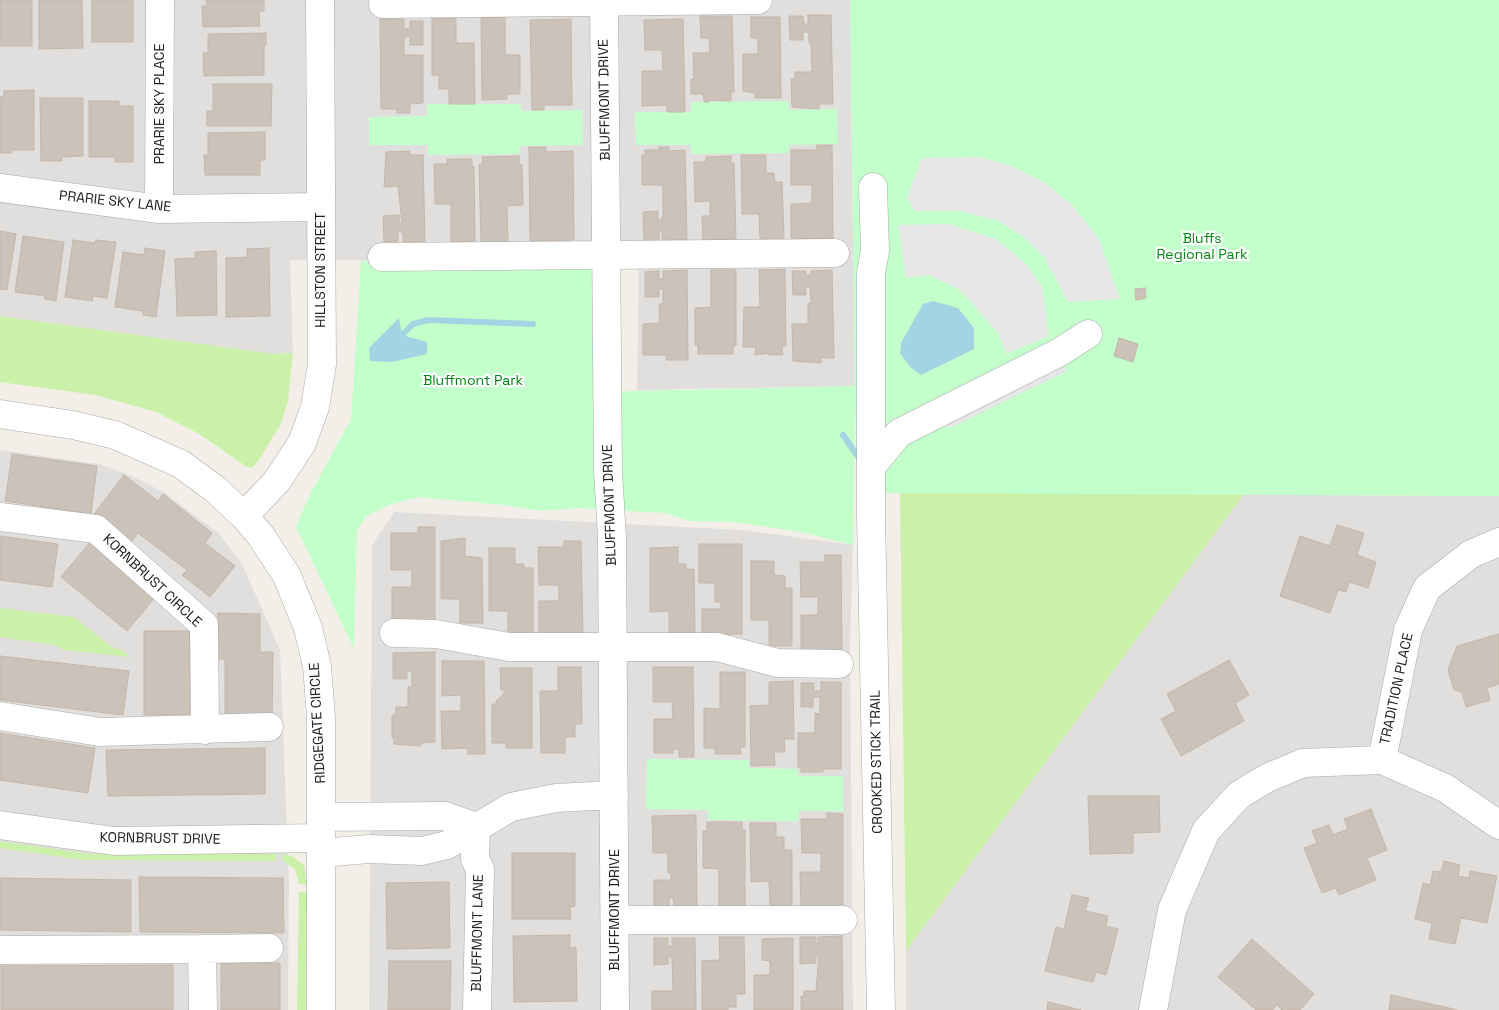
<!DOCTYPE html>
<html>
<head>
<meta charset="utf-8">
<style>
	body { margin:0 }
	canvas { display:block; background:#f3efe8 }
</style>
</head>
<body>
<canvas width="1499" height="1010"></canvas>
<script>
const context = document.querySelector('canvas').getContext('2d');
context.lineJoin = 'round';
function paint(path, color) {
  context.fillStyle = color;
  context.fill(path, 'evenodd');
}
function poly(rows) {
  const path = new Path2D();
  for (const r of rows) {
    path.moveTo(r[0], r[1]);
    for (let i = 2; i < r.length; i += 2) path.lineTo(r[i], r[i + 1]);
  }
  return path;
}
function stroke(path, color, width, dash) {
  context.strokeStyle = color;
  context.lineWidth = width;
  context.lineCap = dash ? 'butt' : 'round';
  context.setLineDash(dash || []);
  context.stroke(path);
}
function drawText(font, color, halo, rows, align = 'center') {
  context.font = font + ' "Space Grotesk",sans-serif';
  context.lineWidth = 4.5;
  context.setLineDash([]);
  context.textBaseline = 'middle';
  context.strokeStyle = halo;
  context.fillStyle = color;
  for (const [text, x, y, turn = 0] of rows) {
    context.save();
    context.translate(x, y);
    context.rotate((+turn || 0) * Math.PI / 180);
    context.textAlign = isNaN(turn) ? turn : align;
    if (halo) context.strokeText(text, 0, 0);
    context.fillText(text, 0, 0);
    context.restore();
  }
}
const residential = poly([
	[0,0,850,0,855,386,637,390,639,261,290,260,293,353,274,354,0,316],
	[0,450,99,464,132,476,165,493,218,533,242,564,280,650,289,883,288,1010,0,1010],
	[1247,490,1499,491,1499,1010,906,1010,906,951],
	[394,512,743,530,853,545,850,645,853,1010,369,1010,372,545]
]);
const grass = poly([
	[0,316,274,354,293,353,288,401,281,424,258,461,252,468,247,467,199,434,156,412,95,395,0,382],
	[1247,490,906,951,900,493],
	[0,608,74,617,112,647,122,650,130,657,64,650,55,645,0,637],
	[0,841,91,854,276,854,276,861,84,860,0,848],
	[282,854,292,856,304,865,307,885,299,884,295,869,283,861],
	[299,892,307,892,306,1010,297,1010]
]);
const park = poly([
	[850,0,1499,0,1499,496,857,493,855,397,853,545,800,532,735,522,689,521,664,513,578,508,541,511,504,505,418,497,389,505,367,516,357,531,354,649,296,527,308,498,351,419,361,261,594,262,593,392,855,386],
	[788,101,789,110,837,109,838,144,789,145,789,153,691,154,691,145,636,145,635,112,691,112,691,102],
	[427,104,521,104,521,111,582,110,583,145,520,146,519,154,428,155,428,145,369,145,369,117,427,116],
	[647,759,749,760,749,768,798,769,798,776,843,776,843,811,799,811,798,821,708,820,708,810,646,809]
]);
const parking = poly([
	[980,157,1011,166,1045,183,1072,205,1099,239,1120,299,1068,302,1044,257,1025,238,999,221,959,211,915,211,907,198,922,158],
	[948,224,996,239,1027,265,1042,287,1049,336,1006,354,998,333,960,290,929,275,906,278,898,225],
	[1059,358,1067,371,948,429,942,417]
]);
const water = poly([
	[933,301,958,308,974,328,974,349,921,375,910,367,900,353,901,343,923,304],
	[399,318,402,335,427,342,427,354,392,362,370,361,369,348]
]);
const stream = poly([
	[402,335,413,324,428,320,533,324],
	[843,435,861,461]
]);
const building = poly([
	[0,0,32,0,32,46,0,46,0,0],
	[39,0,82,0,83,48,39,49,39,0],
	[92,0,133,0,133,42,92,42,92,0],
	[206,0,264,0,264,11,259,11,260,26,203,27,202,6,207,6,206,0],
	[808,15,831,15,833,104,819,104,819,109,792,107,791,79,795,79,795,72,812,72,811,43,809,43,809,32,803,32,803,40,790,40,789,16,803,16,804,24,808,24,808,15],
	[700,16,732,16,734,92,731,92,731,101,709,100,709,102,704,102,703,94,691,94,691,79,694,79,693,53,710,53,709,38,701,38,700,16],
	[481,17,505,17,505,55,520,55,520,94,507,94,507,99,482,100,481,17],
	[751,17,780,17,781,98,755,98,755,93,743,91,743,54,758,54,758,38,751,38,751,17],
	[432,18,456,18,456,43,474,43,475,104,449,104,449,89,439,89,439,75,432,75,432,18],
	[380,19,404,19,404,29,410,29,410,21,423,21,423,45,410,45,410,37,404,37,404,55,423,55,423,103,410,104,410,113,397,113,397,109,381,109,380,19],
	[571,19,572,105,544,105,544,110,532,110,530,20,571,19],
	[683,19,685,112,667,112,667,105,642,106,642,71,663,71,662,50,645,50,644,20,683,19],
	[266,33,266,45,264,46,264,75,204,76,203,53,208,53,208,34,266,33],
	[213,84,272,84,271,126,207,126,207,111,213,111,213,84],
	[34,90,34,150,12,150,12,153,0,153,0,97,4,96,4,91,34,90],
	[40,98,83,98,83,156,62,157,62,161,41,161,40,98],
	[89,101,119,101,119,106,133,106,133,162,115,162,115,157,89,157,89,101],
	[265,132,265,160,260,160,260,175,205,175,204,155,208,155,208,133,265,132],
	[817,145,832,145,833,238,791,239,791,204,812,203,812,185,791,185,791,150,817,150,817,145],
	[529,147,546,147,546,152,573,151,574,240,530,241,529,147],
	[659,147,669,147,669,151,685,150,687,240,662,240,662,231,659,231,659,240,644,241,643,212,658,211,658,220,662,220,663,214,663,185,642,185,642,155,645,155,645,150,659,150,659,147],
	[410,151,410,155,423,155,425,242,403,242,403,232,398,232,398,241,384,242,383,216,399,215,399,223,402,223,398,186,384,187,386,152,410,151],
	[741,155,766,155,766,173,774,173,775,182,782,182,784,239,760,239,759,214,742,214,741,155],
	[519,156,519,165,522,165,523,205,507,206,508,242,481,243,479,164,483,164,482,157,519,156],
	[731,156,731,163,734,163,736,239,703,240,702,216,710,216,710,201,695,202,694,162,706,162,706,157,731,156],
	[447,159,472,159,472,167,474,166,475,241,451,242,451,204,435,204,434,164,447,164,447,159],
	[0,231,16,234,7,290,0,289,0,231],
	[23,236,64,242,56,301,45,299,45,296,15,292,23,236],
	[73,240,95,243,96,240,116,242,107,298,93,296,92,301,65,297,73,240],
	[145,248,165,251,156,317,143,315,143,311,115,307,123,252,144,255,145,248],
	[269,248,270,316,226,317,226,258,247,257,247,249,269,248],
	[216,251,217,315,177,316,175,259,195,258,195,252,216,251],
	[785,269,786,346,782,346,783,355,769,355,769,353,755,355,756,347,743,347,744,307,760,307,759,270,785,269],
	[687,270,688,360,666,360,666,355,643,355,643,324,660,323,659,304,663,304,663,289,659,289,659,297,645,297,645,272,659,271,659,279,663,279,663,271,687,270],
	[711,270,736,270,736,346,733,346,733,354,698,354,698,345,695,345,695,308,711,307,711,270],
	[832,270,834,358,821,358,821,363,793,361,792,324,808,324,808,304,811,303,810,287,805,287,806,295,793,295,792,271,806,271,806,275,811,275,811,271,832,270],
	[1145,288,1146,298,1136,300,1135,289,1145,288],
	[1119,338,1138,344,1133,362,1114,356,1119,338],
	[12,454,97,466,91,514,5,501,12,454],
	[124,475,158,501,163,494,212,533,205,543,235,566,210,597,182,575,187,570,138,533,131,542,94,514,124,475],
	[1337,525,1364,533,1357,555,1376,562,1368,588,1349,582,1346,592,1338,590,1330,613,1280,596,1300,536,1330,546,1337,525],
	[418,527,435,527,435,621,392,621,392,587,412,587,412,570,391,570,391,533,418,533,418,527],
	[0,536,58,544,52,587,0,580,0,536],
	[465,538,465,556,482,558,483,623,460,623,460,599,441,599,441,541,465,538],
	[92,540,157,595,127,631,61,577,92,540],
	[564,541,581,541,583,635,539,636,539,601,559,601,559,585,539,585,538,547,564,547,564,541],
	[699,544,742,544,742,634,702,635,702,609,721,609,721,602,715,602,715,583,699,583,699,544],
	[678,547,678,564,686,564,686,570,694,569,695,633,669,633,669,611,650,612,650,548,678,547],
	[489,548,515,548,515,564,524,564,524,568,533,568,533,635,508,635,508,611,489,611,489,548],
	[825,555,841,555,842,650,801,650,801,615,818,615,818,597,801,597,800,562,825,562,825,555],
	[751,561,774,561,774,575,785,576,785,588,792,588,792,646,769,646,769,620,751,620,751,561],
	[218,613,260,614,260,652,273,652,272,720,225,720,225,659,217,659,218,613],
	[144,631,190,631,190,715,144,715,144,631],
	[1499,634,1499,684,1487,688,1490,700,1466,707,1462,692,1454,690,1448,670,1457,646,1499,634],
	[435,652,435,742,421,743,420,746,394,744,394,737,392,738,392,715,396,715,396,707,408,707,408,687,412,686,412,671,407,671,407,679,393,679,393,653,435,652],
	[0,656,129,671,123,715,0,700,0,656],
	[1229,660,1249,695,1235,703,1244,721,1181,756,1161,719,1176,711,1167,694,1229,660],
	[442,661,484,661,485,754,468,754,468,748,442,749,441,711,461,711,461,695,442,696,442,661],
	[558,667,581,667,582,724,575,724,575,737,565,737,565,753,541,753,540,691,558,691,558,667],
	[653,667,693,667,694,757,679,757,679,749,673,749,673,753,654,753,654,719,673,719,672,702,653,702,653,667],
	[500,668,532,668,532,748,506,748,506,743,492,743,492,704,496,704,496,701,504,694,504,690,501,690,500,668],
	[720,672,745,672,745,747,740,747,741,754,715,754,715,748,704,748,704,708,720,709,720,672],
	[793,681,794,739,784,739,785,752,774,752,775,765,751,766,750,706,769,705,769,682,793,681],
	[821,682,841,682,841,769,823,769,823,772,801,772,801,767,798,767,798,733,815,733,815,713,820,714,820,697,813,697,813,707,801,707,801,683,814,683,814,691,821,691,821,682],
	[0,733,95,748,88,793,0,780,0,733],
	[265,748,265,794,108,796,106,750,265,748],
	[1088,796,1159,796,1160,832,1133,833,1133,853,1090,854,1088,796],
	[1371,809,1387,850,1367,858,1376,880,1339,895,1336,888,1322,893,1304,848,1317,843,1312,831,1329,825,1333,835,1348,829,1344,819,1371,809],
	[827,813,843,814,843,907,801,907,800,872,821,872,821,853,802,853,801,819,827,819,827,813],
	[696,815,697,907,674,907,673,898,669,898,669,907,654,906,654,880,671,880,671,873,668,873,668,853,653,853,652,816,696,815],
	[707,822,742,822,742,830,745,830,745,907,719,907,719,869,703,868,703,831,707,831,707,822],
	[750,823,776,823,776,837,784,837,784,850,792,850,792,906,770,906,769,881,751,882,750,823],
	[512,853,575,853,575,906,570,907,571,919,512,919,512,853],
	[1444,861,1460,865,1458,876,1469,878,1470,871,1497,876,1487,923,1461,918,1455,944,1429,939,1432,923,1415,919,1423,883,1430,885,1433,871,1441,872,1444,861],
	[139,877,283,878,284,933,140,932,139,877],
	[0,878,131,880,131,932,0,930,0,878],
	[449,882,450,948,387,949,386,883,449,882],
	[1072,895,1089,898,1085,911,1108,916,1106,926,1118,929,1106,975,1096,972,1093,982,1045,971,1056,927,1064,929,1072,895],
	[570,935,570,948,576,947,577,1001,514,1002,513,936,570,935],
	[842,936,843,1010,801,1010,801,996,804,996,804,991,816,991,819,955,816,955,816,963,800,964,800,937,816,937,816,944,818,944,818,937,842,936],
	[719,937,744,937,745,994,736,994,736,1007,728,1007,728,1010,702,1010,702,961,720,960,719,937],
	[654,938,668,938,668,946,672,946,672,938,695,938,696,1010,652,1010,652,991,673,991,672,957,668,957,668,964,654,965,654,938],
	[793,938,793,1010,754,1010,754,975,770,975,770,961,762,960,762,939,793,938],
	[1252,939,1314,994,1300,1010,1282,1010,1277,1005,1273,1010,1256,1010,1218,977,1252,939],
	[389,961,451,961,450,1010,388,1010,389,961],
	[221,963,280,963,280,1010,221,1010,221,963],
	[173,965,173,1010,1,1010,1,966,173,965],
	[1391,995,1458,1010,1389,1010,1391,995],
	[1048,1002,1081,1010,1047,1010,1048,1002]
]);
const minor = poly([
	[604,0,608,471,612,538,615,1010],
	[383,4,758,0],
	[873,187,875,251,871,273,871,515,881,1010],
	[0,188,159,209,321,207],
	[159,209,160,0],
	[382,257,835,253],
	[0,414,73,425,115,435,181,464,215,489,244,516,261,536,287,576,308,628,317,666,321,717,321,1010],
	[871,467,899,433,1060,352,1088,334],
	[244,516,277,481,302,443,315,407,322,364,320,0],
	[0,517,96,529,204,625,205,730],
	[394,633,436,634,509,647,717,647,778,663,839,664],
	[0,716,100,732,269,727],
	[1382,760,1408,630,1427,588,1471,554,1499,542],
	[321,817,445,816,476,827],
	[0,825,114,841,321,838],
	[476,827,475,859,480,869,477,1010],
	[321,853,369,849,422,851,447,845,511,807,556,798,614,795],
	[615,920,843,920],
	[202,949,269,948],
	[0,950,202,949,203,1010],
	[1153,1010,1172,910,1206,831,1239,795,1267,778,1303,763,1382,760,1445,788,1499,825]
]);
const streetNames = [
	["BLUFFMONT DRIVE",605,100,-91],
	["PRARIE SKY PLACE",160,104,-90],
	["PRARIE SKY LANE",115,202,6],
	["HILLSTON STREET",321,270,-90],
	["BLUFFMONT DRIVE",610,505,-92],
	["KORNBRUST CIRCLE",152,581,43],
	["TRADITION PLACE",1397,689,-78],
	["RIDGEGATE CIRCLE",318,723,-93],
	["CROOKED STICK TRAIL",877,762,-91],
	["KORNBRUST DRIVE",160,839,1],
	["BLUFFMONT DRIVE",615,910,-90],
	["BLUFFMONT LANE",478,933,-89]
];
const parkNames = [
	["Bluffs",1202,239],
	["Regional Park",1202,255],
	["Bluffmont Park",473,381]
];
paint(residential, '#e0dfde');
paint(grass, '#caf0aa');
paint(park, '#c2ffca');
paint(parking, '#e6e6e6');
paint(water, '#a4d3e4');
stroke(stream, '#a4d3e4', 6);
paint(building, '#cbc2ba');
stroke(building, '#c6b6a8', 1);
stroke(minor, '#a9a9a9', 29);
stroke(minor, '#fff', 28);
drawText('14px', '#222', '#fff', streetNames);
drawText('14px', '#028812', '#fff', parkNames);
</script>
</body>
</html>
